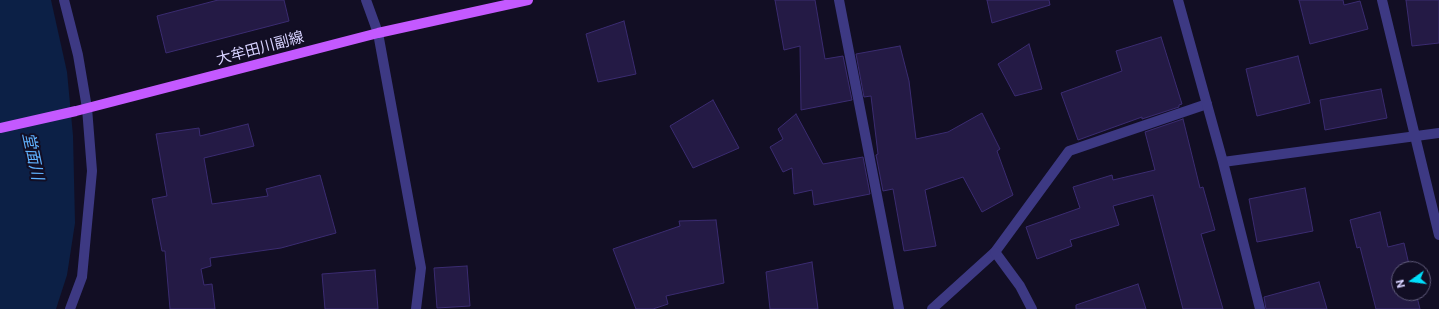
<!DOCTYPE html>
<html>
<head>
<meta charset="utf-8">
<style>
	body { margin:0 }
	#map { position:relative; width:1439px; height:309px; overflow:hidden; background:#120e24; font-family:Commissioner,sans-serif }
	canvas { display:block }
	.north { position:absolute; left:1391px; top:261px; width:40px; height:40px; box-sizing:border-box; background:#120e24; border:1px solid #615c7c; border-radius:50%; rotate:256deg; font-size:11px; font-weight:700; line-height:16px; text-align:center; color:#d7d2ff }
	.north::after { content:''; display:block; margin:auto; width:14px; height:18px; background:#00dffc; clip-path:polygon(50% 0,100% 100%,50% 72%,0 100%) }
</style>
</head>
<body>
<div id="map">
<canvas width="1439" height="309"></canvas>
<div class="north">N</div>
</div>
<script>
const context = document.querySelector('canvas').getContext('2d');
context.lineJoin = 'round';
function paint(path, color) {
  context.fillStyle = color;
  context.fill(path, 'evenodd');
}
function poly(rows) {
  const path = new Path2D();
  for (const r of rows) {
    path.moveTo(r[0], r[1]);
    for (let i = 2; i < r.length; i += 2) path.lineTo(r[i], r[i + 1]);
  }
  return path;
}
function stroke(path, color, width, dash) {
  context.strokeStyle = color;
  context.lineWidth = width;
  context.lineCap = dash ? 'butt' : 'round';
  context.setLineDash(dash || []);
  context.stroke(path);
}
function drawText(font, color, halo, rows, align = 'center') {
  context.font = font + ' Commissioner,"Noto Sans JP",sans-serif';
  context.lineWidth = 4;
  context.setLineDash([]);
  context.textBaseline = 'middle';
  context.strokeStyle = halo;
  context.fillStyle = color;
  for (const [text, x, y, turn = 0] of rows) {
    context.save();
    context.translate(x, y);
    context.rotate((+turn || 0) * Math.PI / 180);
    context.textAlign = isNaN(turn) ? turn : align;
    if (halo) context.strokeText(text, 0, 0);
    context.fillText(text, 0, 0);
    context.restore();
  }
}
const water = poly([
	[0,0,51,0,67,72,73,136,75,223,67,275,56,309,0,309]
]);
const building = poly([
	[218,0,284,0,289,21,166,53,157,16,218,0],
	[775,0,815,0,825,59,843,56,852,100,801,110,800,46,784,50,775,0],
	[987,0,1049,0,1050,5,992,23,987,0],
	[1299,0,1343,0,1344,5,1360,1,1368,29,1310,44,1299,0],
	[1406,0,1439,0,1439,43,1412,46,1406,0],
	[624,21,636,74,598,82,586,34,624,21],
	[1161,37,1182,104,1179,105,1179,107,1142,119,1142,117,1078,140,1061,93,1122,71,1116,51,1161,37],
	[1029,44,1042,89,1015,96,998,64,1029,44],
	[900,46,909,81,916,139,948,132,982,113,1000,149,997,151,1013,195,982,212,963,177,925,190,936,246,904,251,893,189,883,191,876,155,878,154,871,96,864,97,856,54,900,46],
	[1298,56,1310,103,1257,116,1246,69,1298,56],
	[1381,89,1387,118,1325,130,1320,100,1381,89],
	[713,100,739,148,693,168,670,126,713,100],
	[796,114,823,164,863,157,870,194,814,205,812,190,794,194,792,168,783,172,770,147,783,139,778,129,796,114],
	[1183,119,1200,188,1203,187,1215,230,1201,234,1223,309,1183,309,1153,195,1113,206,1119,225,1070,240,1072,246,1037,259,1026,227,1080,208,1073,187,1112,175,1113,180,1155,170,1145,132,1183,119],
	[248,124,254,146,204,158,212,204,268,196,266,189,320,175,336,233,281,248,210,258,211,266,201,269,204,285,212,284,215,309,170,309,165,251,162,251,152,199,167,196,156,134,199,128,200,136,248,124],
	[1305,188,1313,231,1257,242,1249,199,1305,188],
	[1380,212,1388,247,1404,243,1410,269,1399,269,1399,293,1416,293,1420,309,1376,309,1360,247,1357,248,1350,220,1380,212],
	[716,220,724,283,666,296,668,304,653,309,636,309,613,249,680,226,679,221,716,220],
	[812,262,818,309,770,309,766,272,812,262],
	[467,266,470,306,437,308,434,268,467,266],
	[375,270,378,309,325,309,322,274,375,270],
	[1319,282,1327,309,1266,309,1264,297,1319,282],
	[1138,284,1146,309,1076,309,1076,305,1138,284]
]);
const service = poly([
	[932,309,995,252,1069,151,1207,104]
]);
const minor = poly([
	[64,0,78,55,87,108,92,171,82,277,70,309],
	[366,0,378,33,421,268,416,309],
	[839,0,899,309],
	[1178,0,1223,162,1260,309],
	[1382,0,1439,235],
	[1223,162,1439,133],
	[995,252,1020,286,1032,309]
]);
const primary = poly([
	[0,128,76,111,378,33,528,0]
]);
const streetNames = [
	["大牟田川副線",260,48,-15]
];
const waterNames = [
	["堂面川",33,156,78]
];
paint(water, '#0c2046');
paint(building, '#241a45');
stroke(building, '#3b2c71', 1);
stroke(service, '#3d3983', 10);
stroke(minor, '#3d3983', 10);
stroke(primary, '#c459ff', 10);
drawText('15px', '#d7d2ff', '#120e24', streetNames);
drawText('italic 16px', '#60b2ff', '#120e24', waterNames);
</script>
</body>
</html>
